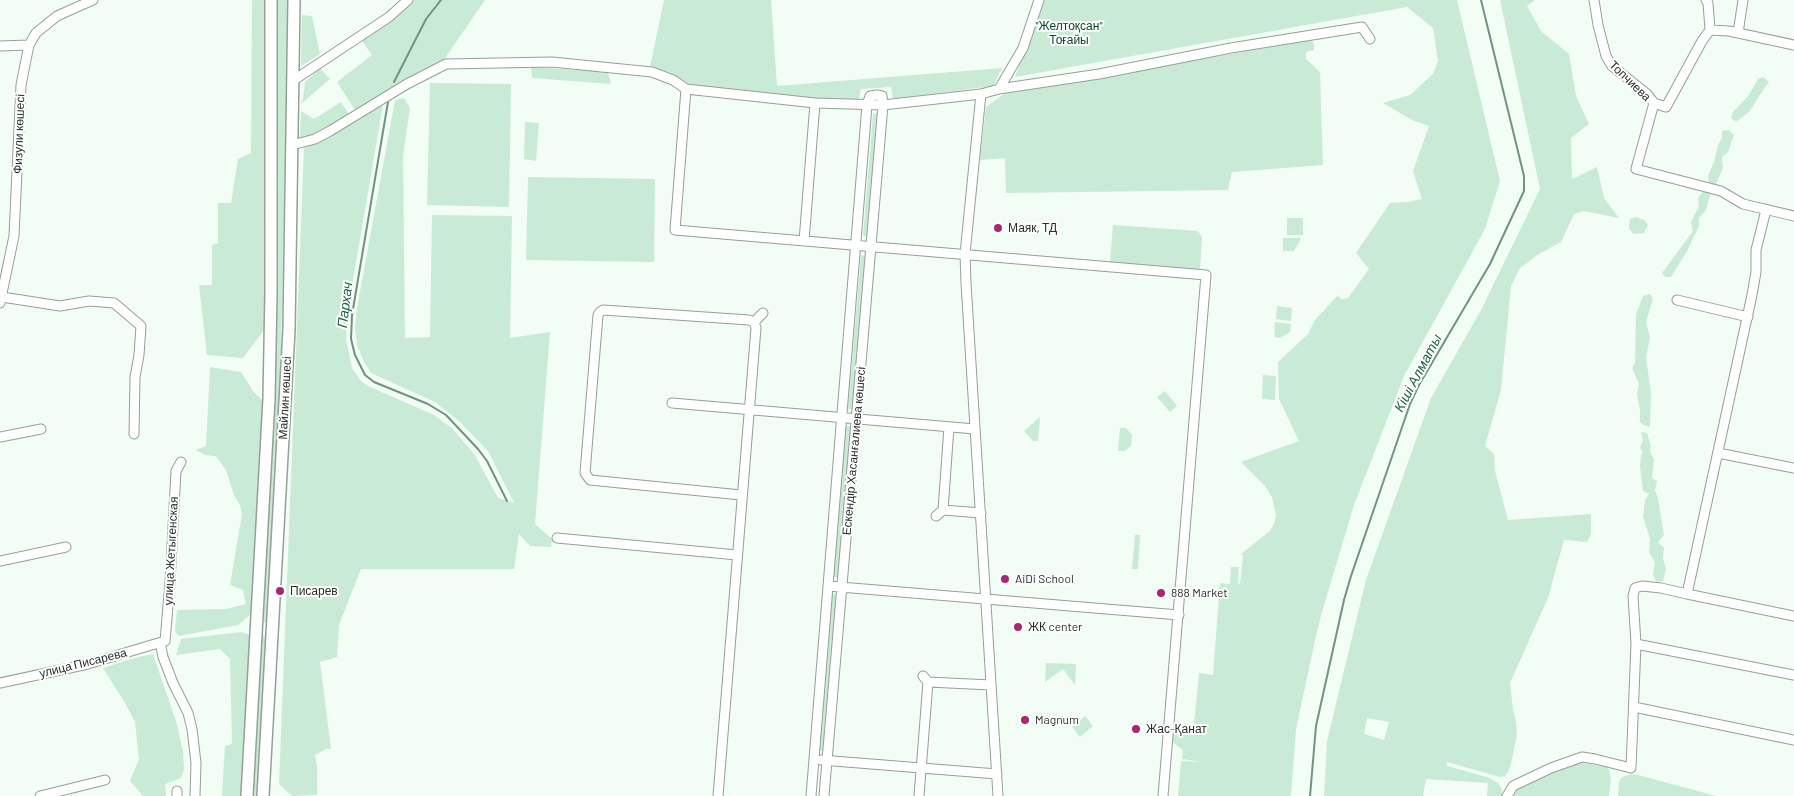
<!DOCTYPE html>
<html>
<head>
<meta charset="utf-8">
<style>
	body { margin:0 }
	canvas { display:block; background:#f1fdf5 }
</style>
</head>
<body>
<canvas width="1794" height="796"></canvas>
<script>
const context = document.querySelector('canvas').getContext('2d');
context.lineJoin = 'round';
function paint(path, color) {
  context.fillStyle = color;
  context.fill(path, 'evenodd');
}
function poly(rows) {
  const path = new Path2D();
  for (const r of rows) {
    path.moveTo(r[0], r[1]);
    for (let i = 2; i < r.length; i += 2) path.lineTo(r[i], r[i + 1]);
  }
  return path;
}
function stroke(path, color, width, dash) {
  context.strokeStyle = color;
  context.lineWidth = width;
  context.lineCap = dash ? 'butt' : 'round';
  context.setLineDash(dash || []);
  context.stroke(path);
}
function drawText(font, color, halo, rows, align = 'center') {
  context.font = font + ' Barlow,sans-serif';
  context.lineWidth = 4;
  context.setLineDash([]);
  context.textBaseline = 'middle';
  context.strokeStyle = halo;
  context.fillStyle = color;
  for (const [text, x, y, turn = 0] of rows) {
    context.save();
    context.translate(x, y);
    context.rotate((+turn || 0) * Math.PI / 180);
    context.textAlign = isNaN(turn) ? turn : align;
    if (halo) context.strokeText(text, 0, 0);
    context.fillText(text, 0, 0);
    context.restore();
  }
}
const green = poly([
	[252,0,266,0,267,146,264,330,243,358,207,355,199,285,212,285,212,245,218,243,218,203,231,203,238,159,251,153],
	[274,0,289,0,280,399,269,623,261,622],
	[413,0,485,0,443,61,404,81,355,110,337,82,372,55,362,41],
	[664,0,771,0,777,86,1002,68,993,86,893,99,891,87,861,89,858,102,777,95,688,85,672,73,650,67],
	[1043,0,1457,0,1500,181,1485,229,1404,376,1354,505,1322,612,1316,636,1296,729,1291,796,1178,796,1181,761,1203,762,1182,759,1183,750,1172,742,1172,734,1193,735,1199,673,1213,675,1220,583,1230,584,1231,567,1239,567,1238,584,1240,584,1243,556,1241,554,1270,531,1274,524,1276,515,1272,497,1265,486,1241,462,1299,441,1279,399,1278,362,1308,334,1315,320,1338,295,1341,299,1348,298,1369,269,1356,253,1390,203,1408,202,1422,199,1413,171,1429,126,1412,120,1383,103,1410,95,1433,74,1438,61,1433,28,1407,7,1015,77],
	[1500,0,1535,0,1527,6,1541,31,1569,54,1576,96,1589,124,1571,138,1572,179,1597,167,1604,198,1619,218,1584,211,1574,214,1561,242,1539,254,1520,268,1511,286,1501,390,1485,446,1494,454,1495,471,1508,520,1591,514,1591,534,1587,542,1564,540,1548,598,1510,683,1513,709,1516,721,1517,735,1511,764,1508,772,1505,776,1500,777,1447,762,1447,766,1490,778,1498,783,1502,789,1502,796,1487,796,1488,783,1426,779,1423,796,1324,796,1327,741,1366,580,1431,398,1481,310,1540,189],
	[1367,718,1389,722,1384,740,1364,734],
	[302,15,312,16,320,54,301,66],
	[1310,40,1314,43,1314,50,1306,52,1306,59,1320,72,1323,165,1232,172,1228,190,1006,193,1005,158,980,160,986,107,1004,94],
	[531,67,608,72,611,84,532,78],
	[320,68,330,79,301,104,303,99,305,82],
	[1763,77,1769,82,1763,90,1749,112,1736,122,1731,118,1733,112,1749,95,1758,79],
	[430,83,511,84,509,207,427,205],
	[404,98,410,108,403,156,405,338,430,337,432,215,512,216,510,338,550,332,535,524,552,539,551,547,530,546,519,534,514,569,361,569,339,625,337,657,320,662,331,749,326,749,315,755,317,767,317,795,292,796,279,784,304,148,321,141,383,105,347,315,346,339,352,368,361,381,368,386,434,415,452,428,475,455,498,498,514,503,488,451,459,421,435,402,371,373,364,362,357,345,355,327,357,308,395,100],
	[341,102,351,117,329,129,300,140,301,111,314,119],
	[873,114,880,114,869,236,863,236],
	[525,122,539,123,536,161,524,159],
	[1729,130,1734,135,1728,152,1722,157,1723,168,1716,184,1709,184,1708,176,1714,162,1718,145,1722,138,1722,131],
	[528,177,655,179,654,262,526,260],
	[1704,190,1711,191,1706,210,1699,218,1699,226,1687,251,1671,277,1665,277,1662,273,1693,231,1691,222,1699,206,1698,198],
	[1636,217,1644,220,1648,225,1644,233,1634,234,1629,229,1630,219],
	[1287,218,1303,218,1303,235,1287,235],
	[1113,225,1198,231,1202,237,1200,270,1110,262],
	[1283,238,1300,238,1300,241,1294,251,1283,251],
	[861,255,867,256,854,409,848,409],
	[1650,294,1653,299,1646,322,1650,338,1646,357,1651,393,1650,427,1643,425,1640,422,1640,410,1637,395,1639,384,1632,368,1635,363,1636,315,1643,296],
	[1277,306,1292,308,1291,321,1276,319],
	[1275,322,1291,324,1290,332,1280,338,1274,337],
	[210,367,241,372,253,391,263,401,252,613,238,625,179,636,175,632,177,610,226,609,246,604,243,590,230,585,242,514,240,505,234,495,226,470,216,456,205,455,196,450,206,446],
	[1263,375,1276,376,1275,400,1262,399],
	[1165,391,1177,406,1170,412,1157,397],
	[1040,417,1038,441,1033,441,1024,431],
	[846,426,853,427,839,578,833,577],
	[1120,428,1126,428,1132,435,1131,446,1125,451,1118,451],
	[1641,432,1647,433,1651,446,1650,451,1654,460,1652,478,1657,481,1655,490,1658,498,1664,535,1658,542,1664,548,1663,559,1666,568,1663,581,1656,582,1653,574,1655,562,1649,552,1650,539,1643,517,1645,500,1649,494,1643,491,1640,466,1641,455,1643,453,1640,448,1643,440],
	[1135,535,1140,535,1138,569,1132,569],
	[832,594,839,595,826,751,819,751],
	[241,632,250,635,242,796,222,796,225,746,232,744,230,659,220,649,176,655,181,639],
	[261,636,268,637,258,796,251,796],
	[153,654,176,721,183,751,184,769,181,778,165,784,166,796,143,796,130,781,139,759,135,722,125,703,103,668,134,658],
	[1046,663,1076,664,1075,685,1063,669,1045,682],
	[1085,716,1093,726,1080,737,1072,727],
	[1581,763,1606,767,1609,769,1611,779,1609,796,1512,796,1517,789,1525,784,1570,765],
	[1632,774,1642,776,1716,796,1618,796,1619,782,1622,777]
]);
const stream = poly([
	[394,82,426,19,441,0],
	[388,102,352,315,351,339,355,355,365,375,374,382,428,404,446,415,478,449,487,461,507,501],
	[1310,796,1316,726,1344,600,1351,576,1410,404,1419,385,1490,264,1524,191,1524,176,1481,0]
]);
const minor = poly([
	[1594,0,1598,25,1606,56,1612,66,1647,94,1654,103],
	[1710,30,1729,31,1794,45],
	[1738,33,1743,0],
	[0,46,29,45],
	[294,80,389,17,408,0],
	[686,89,675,230,1206,275,1163,796],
	[999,89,1023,48,1039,0],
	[981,94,965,254,966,283,998,796],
	[1654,103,1636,169,1721,191,1743,204,1794,216],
	[1654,103,1666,107,1702,41,1710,30,1708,3,1706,0],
	[292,145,315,139,330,131,407,84,446,64,552,62,652,72,673,80,686,89,815,103,883,105,981,94,999,89,1099,74,1231,48,1362,27,1370,39],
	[804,241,815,103],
	[2,297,60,306,89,301,114,303,141,326,139,355,135,377,134,434],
	[1677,300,1748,317],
	[0,303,14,236,21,85,29,45,36,33,57,16,93,0],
	[754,322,763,313],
	[672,403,975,429],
	[0,437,41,429],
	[1718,453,1794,468],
	[741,495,590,480,585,473,598,315,600,312,603,310,749,320,754,322],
	[943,510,981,513],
	[936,516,943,510,949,427],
	[557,538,737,555],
	[0,561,66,547],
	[828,586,1179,615],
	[1687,594,1794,616],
	[162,642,161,647,163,657,173,683,188,713,192,729,196,763,195,796],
	[1636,644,1633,596,1635,588,1642,586,1661,588,1687,594,1752,295,1756,272,1756,250,1766,210],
	[928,682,991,685],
	[0,683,88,664,165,641,170,582,176,471,181,462],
	[1634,707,1794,740],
	[821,760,997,774],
	[40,796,105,780],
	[177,796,177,791],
	[718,796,756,328,754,322],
	[811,796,867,105,870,96,877,95,882,96,883,105,824,796],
	[919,796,928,682,923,676],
	[1507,796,1513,786,1551,768,1582,757,1595,759,1631,768,1636,644,1794,675]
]);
const major = poly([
	[247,796,269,399,271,293,271,0],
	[263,796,289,330,294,0]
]);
const markers = [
	[998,228,5,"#aa2670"],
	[1005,579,5,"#aa2670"],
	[280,591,5,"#aa2670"],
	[1161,593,5,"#aa2670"],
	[1018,627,5,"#aa2670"],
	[1025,720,5,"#aa2670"],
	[1136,729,5,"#aa2670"]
];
const parkNames = [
	["\"Желтоқсан\"",1069,26],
	["Тоғайы",1069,40]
];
const streetNames = [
	["Топчиева",1630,81,44],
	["Физули көшесі",19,134,-88],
	["Майлин көшесі",285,398,-87],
	["Ескендір Хасанғалиева көшесі",854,451,-85],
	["улица Жетыгенская",171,551,-87],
	["улица Писарева",83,663,-14]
];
const poiNames = [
	["Маяк, ТД",1008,228],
	["AiDi School",1015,579],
	["Писарев",290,591],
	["888 Market",1171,593],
	["ЖК center",1028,627],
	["Magnum",1035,720],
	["Жас-Қанат",1146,729]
];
const waterNames = [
	["Пархач",345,305,-83],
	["Кіші Алматы",1418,373,-62]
];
paint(green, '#c9ebd5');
stroke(stream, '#70947e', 2);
stroke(minor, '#95a099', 11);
stroke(major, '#95a099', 14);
stroke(minor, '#fff', 9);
stroke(major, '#fff', 11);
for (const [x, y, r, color] of markers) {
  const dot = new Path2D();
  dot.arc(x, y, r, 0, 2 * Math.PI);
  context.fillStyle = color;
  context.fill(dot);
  stroke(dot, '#fff', 2);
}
drawText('12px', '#09472a', '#fff', parkNames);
drawText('12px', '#2a2f2c', '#fff', streetNames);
drawText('12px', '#2a2f2c', '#fff', poiNames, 'left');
drawText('italic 14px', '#186741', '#fff', waterNames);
</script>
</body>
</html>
